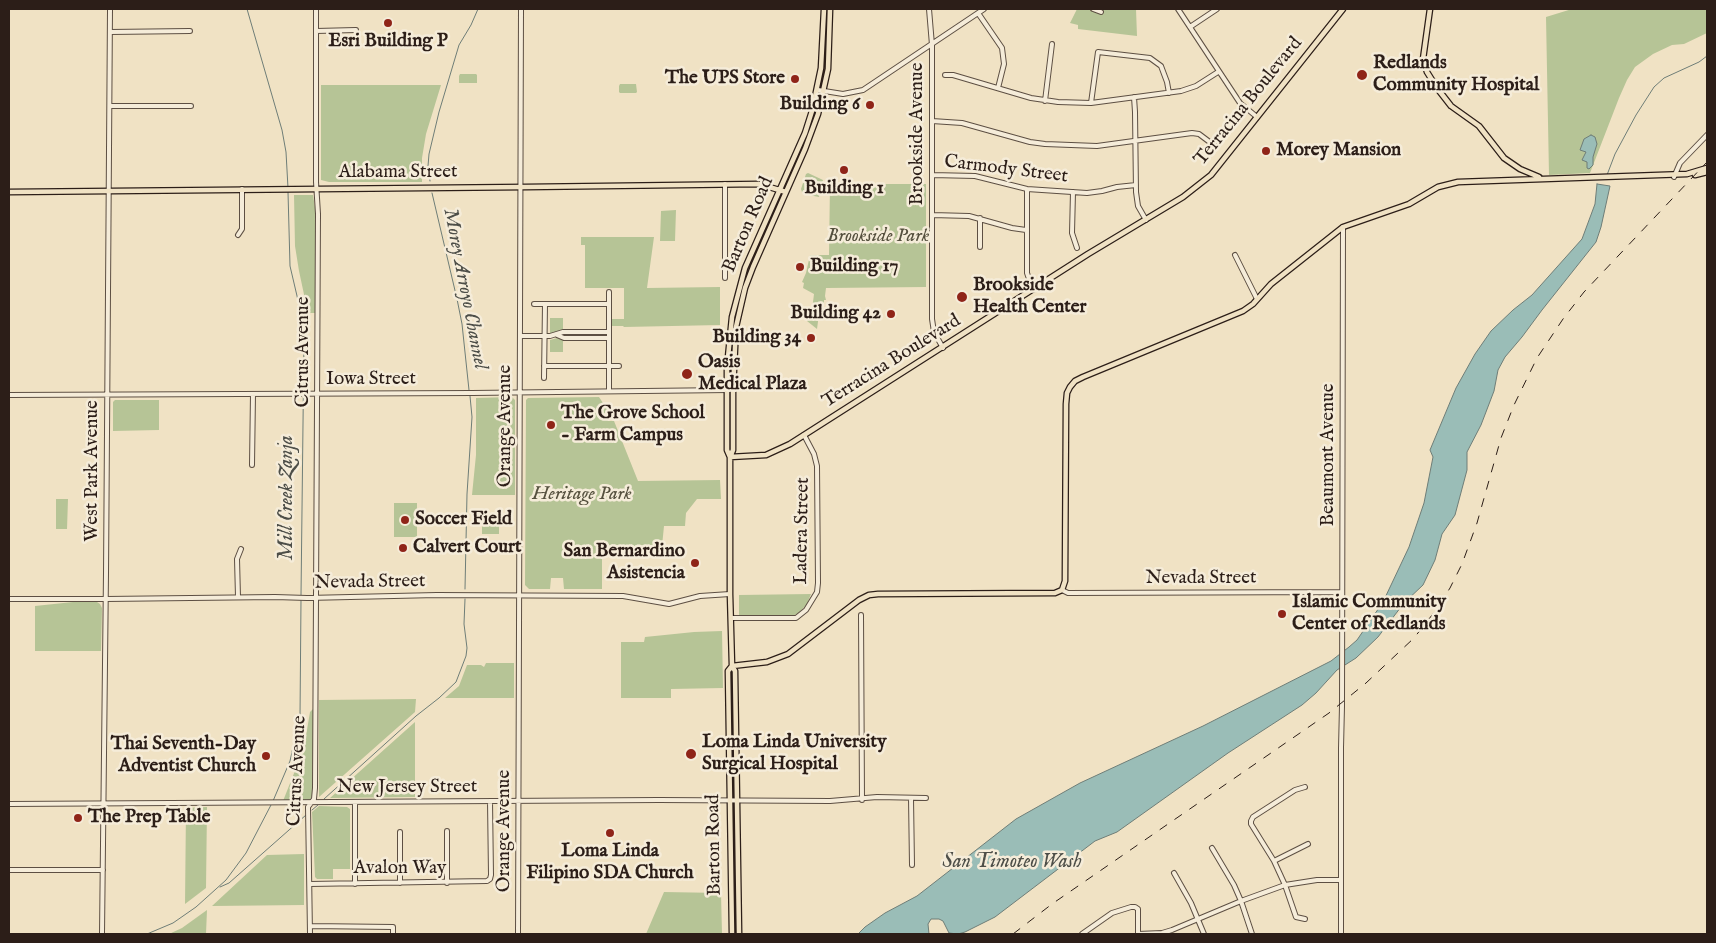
<!DOCTYPE html>
<html>
<head>
<meta charset="utf-8">
<style>
	body { margin:0 }
	#map { position:relative; width:1716px; height:943px; overflow:hidden; background:#f0e2c4; font-family:"IM FELL English",serif }
	canvas { display:block }
	.frame { position:absolute; inset:0; border:10px solid #2c1e18; pointer-events:none }
</style>
</head>
<body>
<div id="map">
<canvas width="1716" height="943"></canvas>
<div class="frame"></div>
</div>
<script>
const context = document.querySelector('canvas').getContext('2d');
context.lineJoin = 'round';
function paint(path, color) {
  context.fillStyle = color;
  context.fill(path, 'evenodd');
}
function poly(rows) {
  const path = new Path2D();
  for (const r of rows) {
    path.moveTo(r[0], r[1]);
    for (let i = 2; i < r.length; i += 2) path.lineTo(r[i], r[i + 1]);
  }
  return path;
}
function stroke(path, color, width, dash) {
  context.strokeStyle = color;
  context.lineWidth = width;
  context.lineCap = dash ? 'butt' : 'round';
  context.setLineDash(dash || []);
  context.stroke(path);
}
function drawText(font, color, halo, rows, align = 'center') {
  context.font = font + ' "IM FELL English",serif';
  context.lineWidth = 5;
  context.setLineDash([]);
  context.textBaseline = 'middle';
  context.strokeStyle = halo;
  context.fillStyle = color;
  for (const [text, x, y, turn = 0] of rows) {
    context.save();
    context.translate(x, y);
    context.rotate((+turn || 0) * Math.PI / 180);
    context.textAlign = isNaN(turn) ? turn : align;
    if (halo) context.strokeText(text, 0, 0);
    context.fillText(text, 0, 0);
    context.restore();
  }
}
const green = poly([
	[1077,9,1136,9,1137,36,1078,29,1078,25,1070,23],
	[1572,9,1707,9,1707,33,1684,44,1672,45,1653,54,1635,67,1627,80,1619,98,1590,173,1549,175,1546,17],
	[460,74,476,74,477,75,477,83,459,83,459,76],
	[620,84,636,84,637,92,636,93,620,93,619,92,619,86],
	[321,85,441,85,426,134,422,158,422,182,329,182,321,180],
	[808,173,823,180,819,197,809,195,802,192,801,189,806,174],
	[830,184,926,184,926,287,826,288,825,296,826,300,824,300,824,304,820,307,817,329,807,321,812,310,814,294,803,288,804,283,802,282,806,273,810,255,829,255],
	[294,195,313,195,316,214,315,313,308,313,299,271,295,246],
	[676,210,675,241,660,241,661,211],
	[581,237,654,237,647,288,720,287,720,325,624,327,623,326,611,326,611,319,624,319,624,288,585,288,585,245,581,245],
	[550,318,563,318,563,330,550,334],
	[557,338,563,340,563,352,550,352,550,340],
	[512,397,515,400,515,495,472,495,476,455,476,398],
	[599,397,609,412,603,414,606,418,608,421,614,421,638,481,720,480,721,499,697,499,686,513,685,526,664,526,662,546,602,547,602,589,564,589,563,578,551,578,550,589,529,589,525,585,526,400,528,398],
	[115,400,159,400,159,430,113,431,113,402],
	[56,499,68,499,67,529,56,529],
	[394,503,417,503,417,537,394,537],
	[482,523,499,523,499,534,482,534],
	[811,594,807,604,800,612,793,616,739,615,739,595],
	[73,602,97,602,100,604,102,608,101,651,35,651,35,606],
	[722,631,723,688,671,689,671,698,621,698,621,642,644,642,645,637,694,632],
	[486,663,514,663,514,698,445,698,459,686,467,665,481,665,484,667],
	[416,699,415,712,319,797,319,700],
	[314,708,312,796,310,800,306,801,283,801,304,748,310,712],
	[415,722,415,797,330,798],
	[319,806,347,807,350,809,350,869,333,869,333,879,317,879,315,877,312,812],
	[207,807,206,888,185,904,186,808],
	[304,854,304,905,212,906,267,855],
	[664,892,721,893,722,934,646,934],
	[207,910,206,934,169,934,182,928]
]);
const water = poly([
	[1591,135,1595,137,1597,144,1593,157,1593,165,1589,169,1587,168,1587,162,1582,160,1586,152,1580,150,1584,139,1591,135],
	[1597,184,1610,186,1601,227,1596,242,1542,310,1522,337,1505,357,1498,370,1494,391,1481,425,1467,452,1467,470,1455,515,1442,534,1435,560,1423,585,1404,603,1378,637,1356,658,1337,670,1316,693,1302,705,1228,753,1117,832,1095,841,995,917,965,932,958,934,949,933,943,921,939,919,931,919,928,924,929,934,858,934,865,927,885,913,917,896,1016,819,1080,783,1203,726,1331,661,1349,647,1357,640,1383,602,1409,547,1424,503,1433,457,1430,450,1456,388,1475,354,1491,331,1513,310,1532,295,1582,239,1595,204,1597,184]
]);
const stream = poly([
	[247,9,282,130,286,152,288,188],
	[1607,175,1615,154,1636,115,1654,87,1664,78,1699,62,1707,56],
	[430,181,428,166,429,154,439,112,459,45,471,25,478,9],
	[288,192,290,266,301,313,304,338,301,596],
	[432,193,457,299,462,324,469,390],
	[465,589,467,494,472,417,470,396],
	[324,799,416,716,439,698,456,682,466,656,467,648,464,624,465,599],
	[273,801,290,761,300,716,301,600],
	[312,810,318,805],
	[220,887,229,883,246,868,306,815],
	[147,934,173,923,196,907,226,880,246,853,271,805]
]);
const minor = poly([
	[929,9,932,45,932,319,934,332,943,348],
	[1093,9,1101,12],
	[1178,9,1240,103,1257,117],
	[978,13,1002,48,1004,64,998,88],
	[1190,27,1217,9],
	[316,31,356,30],
	[110,32,190,31],
	[945,75,953,75,1031,98,1058,102,1091,103,1181,91,1196,86,1218,72],
	[818,90,843,94,863,90,984,9],
	[1134,97,1135,112,1136,192,1138,206,1146,220],
	[1045,101,1052,44],
	[1091,103,1098,52,1150,58,1161,66,1167,82,1169,93],
	[110,106,191,106],
	[932,121,962,123,1030,142,1045,144,1097,146,1192,133,1199,134,1215,146],
	[932,175,975,176,1027,189,1087,193,1102,191,1117,187,1136,185],
	[1674,177,1680,163,1707,135],
	[725,184,725,278],
	[1027,189,1027,273,1033,290],
	[1073,192,1072,233,1077,248],
	[932,215,969,216,1012,228,1026,230],
	[238,235,242,229,242,189],
	[980,247,980,218],
	[1235,255,1257,299],
	[609,292,609,391],
	[534,304,609,304],
	[557,335,564,338,609,338],
	[521,336,550,336,563,332,609,332],
	[544,366,619,366],
	[544,378,545,304],
	[9,395,472,393,729,390],
	[252,465,253,394],
	[1062,590,1068,593,1342,592],
	[238,597,237,559,241,549],
	[9,599,106,599,275,597,307,598,437,595,623,596,669,604,700,596,730,594],
	[861,615,862,800],
	[731,618,796,618,806,610,817,592,818,583,817,466,814,454,804,435],
	[1341,748,1342,706,1343,227],
	[911,798,912,865],
	[355,802,355,884],
	[9,804,659,800,830,801,877,797,926,798],
	[447,831,447,883],
	[400,832,400,883],
	[1212,848,1234,885,1241,901,1252,934],
	[1274,861,1308,844],
	[9,870,103,870],
	[1174,873,1191,903,1204,934],
	[310,884,487,881,490,879,491,875,490,801],
	[1305,919,1296,917,1285,885,1274,861,1251,824,1251,821,1253,817,1295,790,1305,787],
	[310,926,393,927,393,934],
	[102,934,106,573,110,9],
	[310,934,308,807,314,799,315,788,316,598,318,214,316,182,316,9],
	[518,934,521,9],
	[1082,934,1112,913,1131,907,1135,907,1138,909,1138,934],
	[1138,934,1162,933,1172,930,1241,901,1285,885,1317,880,1341,880],
	[1341,934,1341,747]
]);
const major = poly([
	[1430,9,1423,59,1427,72,1437,88,1451,106,1479,126,1504,158,1520,169,1539,177],
	[1695,175,1707,172],
	[9,192,526,187,759,184,786,192],
	[730,457,766,455,790,444,1088,254,1183,197,1211,175,1343,9],
	[730,457,727,450,727,367,732,317,745,268,805,133,812,111,821,68,824,9],
	[732,666,767,662,788,654,859,600,869,595,878,594,1055,593,1062,590,1065,581,1066,404,1067,393,1070,387,1075,381,1083,377,1243,311,1253,304,1271,284,1343,227,1409,204,1438,187,1458,182,1687,174,1707,168],
	[732,934,728,671,732,666],
	[739,934,735,671,732,666,730,594,730,457,733,450,733,390,736,327,745,288,753,267,805,149,818,114,828,69,830,9]
]);
const rail = poly([
	[1013,934,1052,904,1329,713,1366,683,1414,638,1436,610,1450,588,1462,564,1477,523,1501,438,1514,405,1537,358,1563,319,1584,292,1707,162]
]);
const markers = [
	[388,23,5,"#8f2418"],
	[1362,75,6,"#8f2418"],
	[795,79,5,"#8f2418"],
	[870,105,5,"#8f2418"],
	[1266,151,5,"#8f2418"],
	[844,170,5,"#8f2418"],
	[800,267,5,"#8f2418"],
	[962,297,6,"#8f2418"],
	[891,314,5,"#8f2418"],
	[811,338,5,"#8f2418"],
	[687,374,6,"#8f2418"],
	[551,425,5,"#8f2418"],
	[405,520,5,"#8f2418"],
	[403,548,5,"#8f2418"],
	[695,563,5,"#8f2418"],
	[1282,614,5,"#8f2418"],
	[691,754,6,"#8f2418"],
	[266,756,5,"#8f2418"],
	[78,818,5,"#8f2418"],
	[610,833,5,"#8f2418"]
];
const poiNames = [
	["Esri Building P",388,42,"center"],
	["Redlands",1373,64],
	["Community Hospital",1373,86],
	["The UPS Store",785,79,"right"],
	["Building 6",860,105,"right"],
	["Morey Mansion",1276,151],
	["Building 1",844,189,"center"],
	["Building 17",810,267],
	["Brookside",973,286],
	["Health Center",973,308],
	["Building 42",881,314,"right"],
	["Building 34",801,338,"right"],
	["Oasis",698,363],
	["Medical Plaza",698,385],
	["The Grove School",561,414],
	["- Farm Campus",561,436],
	["Soccer Field",415,520],
	["Calvert Court",413,548],
	["San Bernardino",685,552,"right"],
	["Asistencia",685,574,"right"],
	["Islamic Community",1292,603],
	["Center of Redlands",1292,625],
	["Loma Linda University",702,743],
	["Surgical Hospital",702,765],
	["Thai Seventh-Day",256,745,"right"],
	["Adventist Church",256,767,"right"],
	["The Prep Table",88,818],
	["Loma Linda",610,852,"center"],
	["Filipino SDA Church",610,874,"center"]
];
const streetNames = [
	["Terracina Boulevard",1249,102,-51],
	["Brookside Avenue",918,134,-90],
	["Carmody Street",1006,170,7],
	["Alabama Street",398,173],
	["Barton Road",749,225,-67],
	["Citrus Avenue",304,352,-90],
	["Terracina Boulevard",892,362,-32],
	["Iowa Street",371,380],
	["Orange Avenue",506,426,-90],
	["Beaumont Avenue",1329,455,-90],
	["West Park Avenue",93,471,-90],
	["Ladera Street",803,531,-89],
	["Nevada Street",1201,579],
	["Nevada Street",370,583,-1],
	["Citrus Avenue",298,771,-87],
	["New Jersey Street",407,788],
	["Orange Avenue",505,831,-90],
	["Barton Road",715,845,-91],
	["Avalon Way",400,869]
];
const parkNames = [
	["Brookside Park",878,237],
	["Heritage Park",582,495]
];
const waterNames = [
	["Morey Arroyo Channel",464,289,79],
	["Mill Creek Zanja",288,498,-90],
	["San Timoteo Wash",1012,863]
];
paint(green, '#b6c496');
paint(water, '#9abdb7');
stroke(water, '#6e7d77', 1);
stroke(stream, '#6e7d77', 1);
stroke(minor, '#5d4f43', 6);
stroke(major, '#2c1e18', 7);
stroke(minor, '#f5ecd9', 4);
stroke(major, '#f0e2c4', 4.5);
stroke(rail, '#2c1e18', 1, [9, 9]);
for (const [x, y, r, color] of markers) {
  const dot = new Path2D();
  dot.arc(x, y, r, 0, 2 * Math.PI);
  context.fillStyle = color;
  context.fill(dot);
  stroke(dot, '#f5ecd9', 2);
}
drawText('bold 19px', '#2c1e18', '#f5ecd9', poiNames, 'left');
drawText('19px', '#2c1e18', '#f5ecd9', streetNames);
drawText('italic 19px', '#55503e', '#f5ecd9', parkNames);
drawText('italic 20px', '#4d4e48', '#f5ecd9', waterNames);
</script>
</body>
</html>
